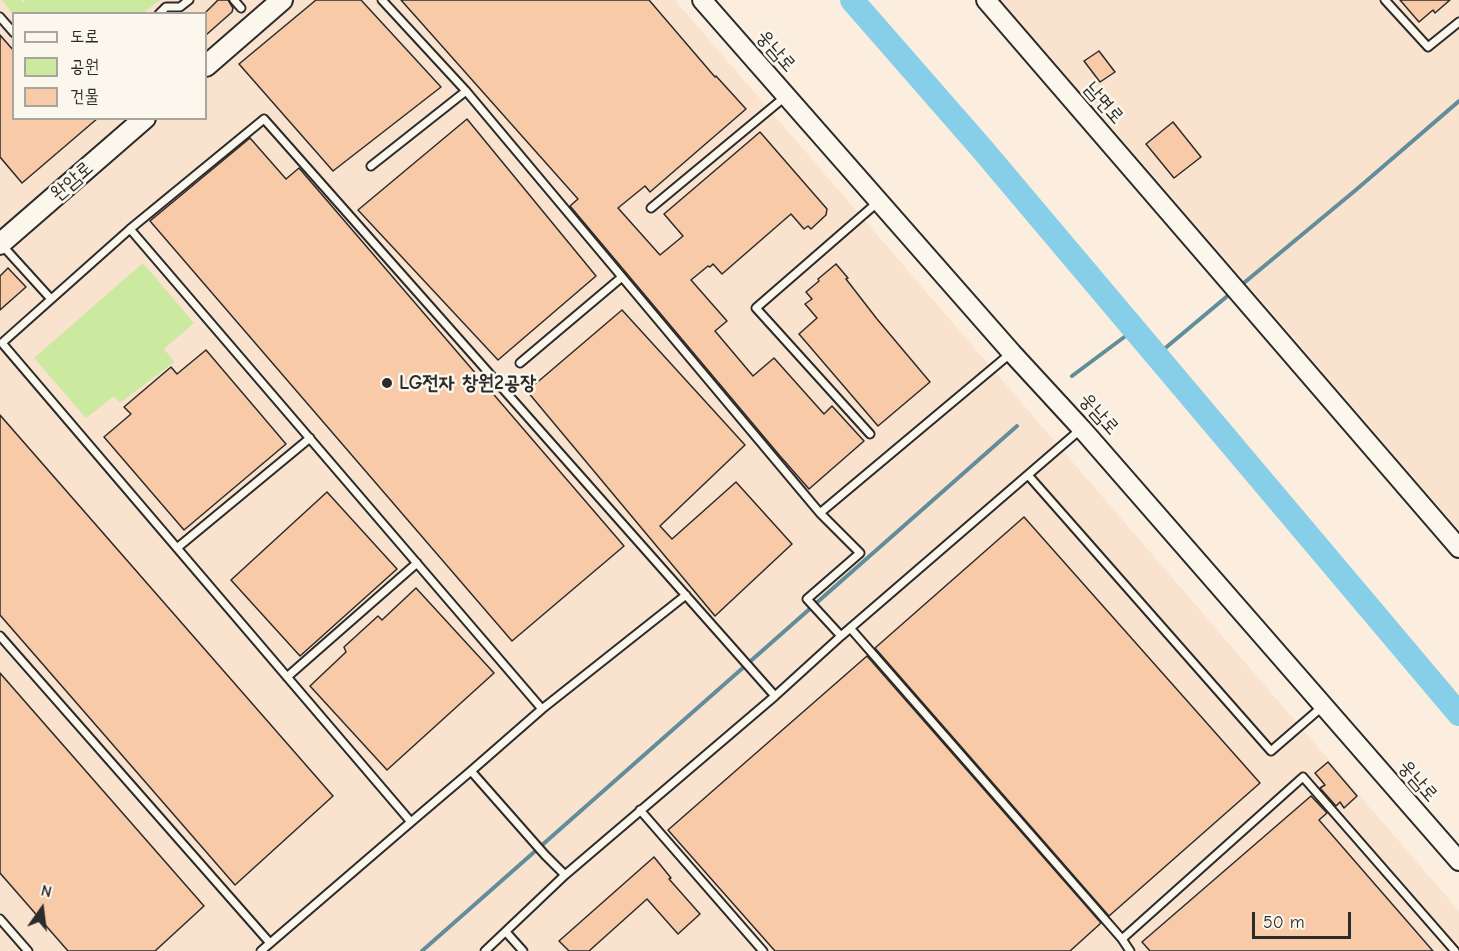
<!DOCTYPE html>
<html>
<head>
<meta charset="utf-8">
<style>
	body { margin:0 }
	#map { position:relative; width:1459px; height:951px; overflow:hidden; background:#fbeede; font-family:"Comic Neue","Poor Story",sans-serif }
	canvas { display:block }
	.legend { position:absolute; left:12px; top:12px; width:195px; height:108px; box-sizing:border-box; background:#fbf7ec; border:2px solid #a8a59f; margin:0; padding:8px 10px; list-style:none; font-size:18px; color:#2b2b2b }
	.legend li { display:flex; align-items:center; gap:12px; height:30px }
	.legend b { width:30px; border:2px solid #a8a59f }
	.north { position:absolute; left:12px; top:879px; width:60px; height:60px; -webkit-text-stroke:4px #fbf7ec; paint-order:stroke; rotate:14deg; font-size:16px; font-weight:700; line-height:24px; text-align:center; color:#2b2b2b }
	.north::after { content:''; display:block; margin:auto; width:21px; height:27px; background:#2b2b2b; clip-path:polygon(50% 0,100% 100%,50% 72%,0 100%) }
	.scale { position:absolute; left:1252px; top:912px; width:99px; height:27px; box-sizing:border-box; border:3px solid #2b2b2b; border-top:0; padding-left:8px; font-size:18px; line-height:21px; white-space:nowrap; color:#2b2b2b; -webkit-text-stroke:4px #fbf7ec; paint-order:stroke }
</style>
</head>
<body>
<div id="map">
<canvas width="1459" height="951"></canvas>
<ul class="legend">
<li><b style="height:8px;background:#fbf7ec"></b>도로</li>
<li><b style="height:16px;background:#cce9a0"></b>공원</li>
<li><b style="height:16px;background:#f9caa8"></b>건물</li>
</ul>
<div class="north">N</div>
<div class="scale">50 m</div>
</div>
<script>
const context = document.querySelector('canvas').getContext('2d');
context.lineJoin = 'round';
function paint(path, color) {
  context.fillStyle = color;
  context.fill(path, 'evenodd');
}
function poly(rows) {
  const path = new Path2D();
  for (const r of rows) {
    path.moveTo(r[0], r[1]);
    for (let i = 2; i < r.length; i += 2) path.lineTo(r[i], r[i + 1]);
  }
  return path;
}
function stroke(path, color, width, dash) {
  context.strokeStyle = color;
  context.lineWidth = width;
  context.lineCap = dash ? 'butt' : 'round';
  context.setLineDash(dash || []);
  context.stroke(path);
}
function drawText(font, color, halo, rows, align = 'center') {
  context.font = font + ' "Comic Neue","Poor Story",sans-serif';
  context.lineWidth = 5;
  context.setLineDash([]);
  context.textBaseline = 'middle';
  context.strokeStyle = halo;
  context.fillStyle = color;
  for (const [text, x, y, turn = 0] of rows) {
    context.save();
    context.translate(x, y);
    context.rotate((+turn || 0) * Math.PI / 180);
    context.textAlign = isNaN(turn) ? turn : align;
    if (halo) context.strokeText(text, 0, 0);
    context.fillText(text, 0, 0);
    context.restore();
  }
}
const built = poly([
	[0,0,675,0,1459,911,1459,951,0,951],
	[14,14,206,14,206,118,14,118],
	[1001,0,1459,0,1459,530,1280,322]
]);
const green = poly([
	[2,0,21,0,23,2,26,0,160,0,143,13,13,14],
	[143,263,194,323,164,349,174,362,120,403,114,396,86,418,34,358]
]);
const stream = poly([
	[1239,287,1357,189,1459,101],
	[1157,355,1231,293],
	[1072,376,1135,329],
	[422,951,1017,426]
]);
const river = poly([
	[852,0,983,150,1459,714]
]);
const building = poly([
	[218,0,228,0,233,8,232,12,206,35,206,12,218,0],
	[316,0,361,0,441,87,333,171,239,64,316,0],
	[401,0,649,0,715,77,716,76,746,109,650,192,645,186,618,208,660,255,683,236,664,214,760,132,827,209,826,215,811,229,808,226,804,229,791,214,722,274,713,264,710,267,708,266,691,280,727,321,715,331,753,376,774,358,824,414,832,406,864,441,809,489,780,456,570,206,578,199,401,0],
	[1400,0,1450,0,1435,13,1433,10,1419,22,1400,0],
	[0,35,14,51,14,118,98,118,22,183,0,157,0,35],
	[1099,51,1115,72,1100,82,1084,61,1099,51],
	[467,119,596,276,498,360,358,210,467,119],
	[1173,122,1201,157,1174,178,1146,144,1173,122],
	[250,138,286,179,299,168,624,546,512,641,150,221,250,138],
	[836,264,848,278,846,279,877,319,930,382,878,426,799,334,817,318,805,304,812,299,806,292,819,281,818,279,836,264],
	[8,268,26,287,0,310,0,276,8,268],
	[622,310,745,445,660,526,672,539,736,482,792,544,715,616,527,391,622,310],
	[206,350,286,444,184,530,104,437,131,414,124,407,171,367,177,374,206,350],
	[0,415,333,796,235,885,0,615,0,415],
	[327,492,397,569,300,656,231,580,327,492],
	[1024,517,1260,783,1109,916,875,648,1024,517],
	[416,588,494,673,387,770,310,686,346,652,344,647,378,616,382,620,416,588],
	[867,656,1101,923,1070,951,775,951,668,830,867,656],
	[0,673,204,906,155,951,68,951,0,873,0,673],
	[1328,762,1357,796,1344,808,1340,802,1336,806,1320,788,1325,785,1315,773,1328,762],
	[1311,796,1327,813,1319,820,1433,951,1150,951,1142,942,1311,796],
	[654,857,671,878,669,879,700,914,678,934,647,899,589,951,569,951,559,941,654,857]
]);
const service = poly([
	[234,0,241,8],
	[382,0,466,91,820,513,860,553,807,599,841,636],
	[1385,0,1428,47,1459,22],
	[159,14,166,7,180,7,189,0],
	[0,17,14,33],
	[371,166,466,91],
	[651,208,786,96],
	[130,229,2,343,411,822,471,771],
	[2,245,51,299],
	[520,363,622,277],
	[870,434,756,308,878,202],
	[1028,475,1271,751,1323,706],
	[820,513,1011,353],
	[177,548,310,438],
	[851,629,1122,939,1130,951],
	[0,636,270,943],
	[287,677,417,563],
	[542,709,686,595],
	[640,810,763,951],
	[565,875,775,696,841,636,1081,429],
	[0,919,28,951],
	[506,932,523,951],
	[1122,939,1303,777,1455,951],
	[261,951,411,822],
	[485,951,565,875,545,855,471,771,542,709,130,229,264,119,775,696]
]);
const tertiary = poly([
	[702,0,1012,353,1082,429,1459,861],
	[986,0,1459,548]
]);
const secondary = poly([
	[206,66,282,0],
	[0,244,145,118]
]);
const markers = [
	[387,383,6,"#2b2b2b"]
];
const streetNames = [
	["웅남로",776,51,49],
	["남면로",1104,103,49],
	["완암로",72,181,-41],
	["웅남로",1099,414,48],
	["웅남로",1418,781,49]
];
const poiNames = [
	["LG전자 창원2공장",399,383]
];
paint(built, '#fae3ce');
paint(green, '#cce9a0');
stroke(stream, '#628d9c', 4);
stroke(river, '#87cee8', 24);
paint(building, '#f9caa8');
stroke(building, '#2b2b2b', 1.5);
stroke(service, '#2b2b2b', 11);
stroke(tertiary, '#2b2b2b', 22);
stroke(secondary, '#2b2b2b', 24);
stroke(service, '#fbf7ec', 7);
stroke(tertiary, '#fbf7ec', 18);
stroke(secondary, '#fbf7ec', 20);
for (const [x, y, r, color] of markers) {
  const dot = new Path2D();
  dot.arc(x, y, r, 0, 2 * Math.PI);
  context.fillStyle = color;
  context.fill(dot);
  stroke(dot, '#fbf7ec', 2);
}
drawText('20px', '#2b2b2b', '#fbf7ec', streetNames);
drawText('bold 20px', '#2b2b2b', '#fbf7ec', poiNames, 'left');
</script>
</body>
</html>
